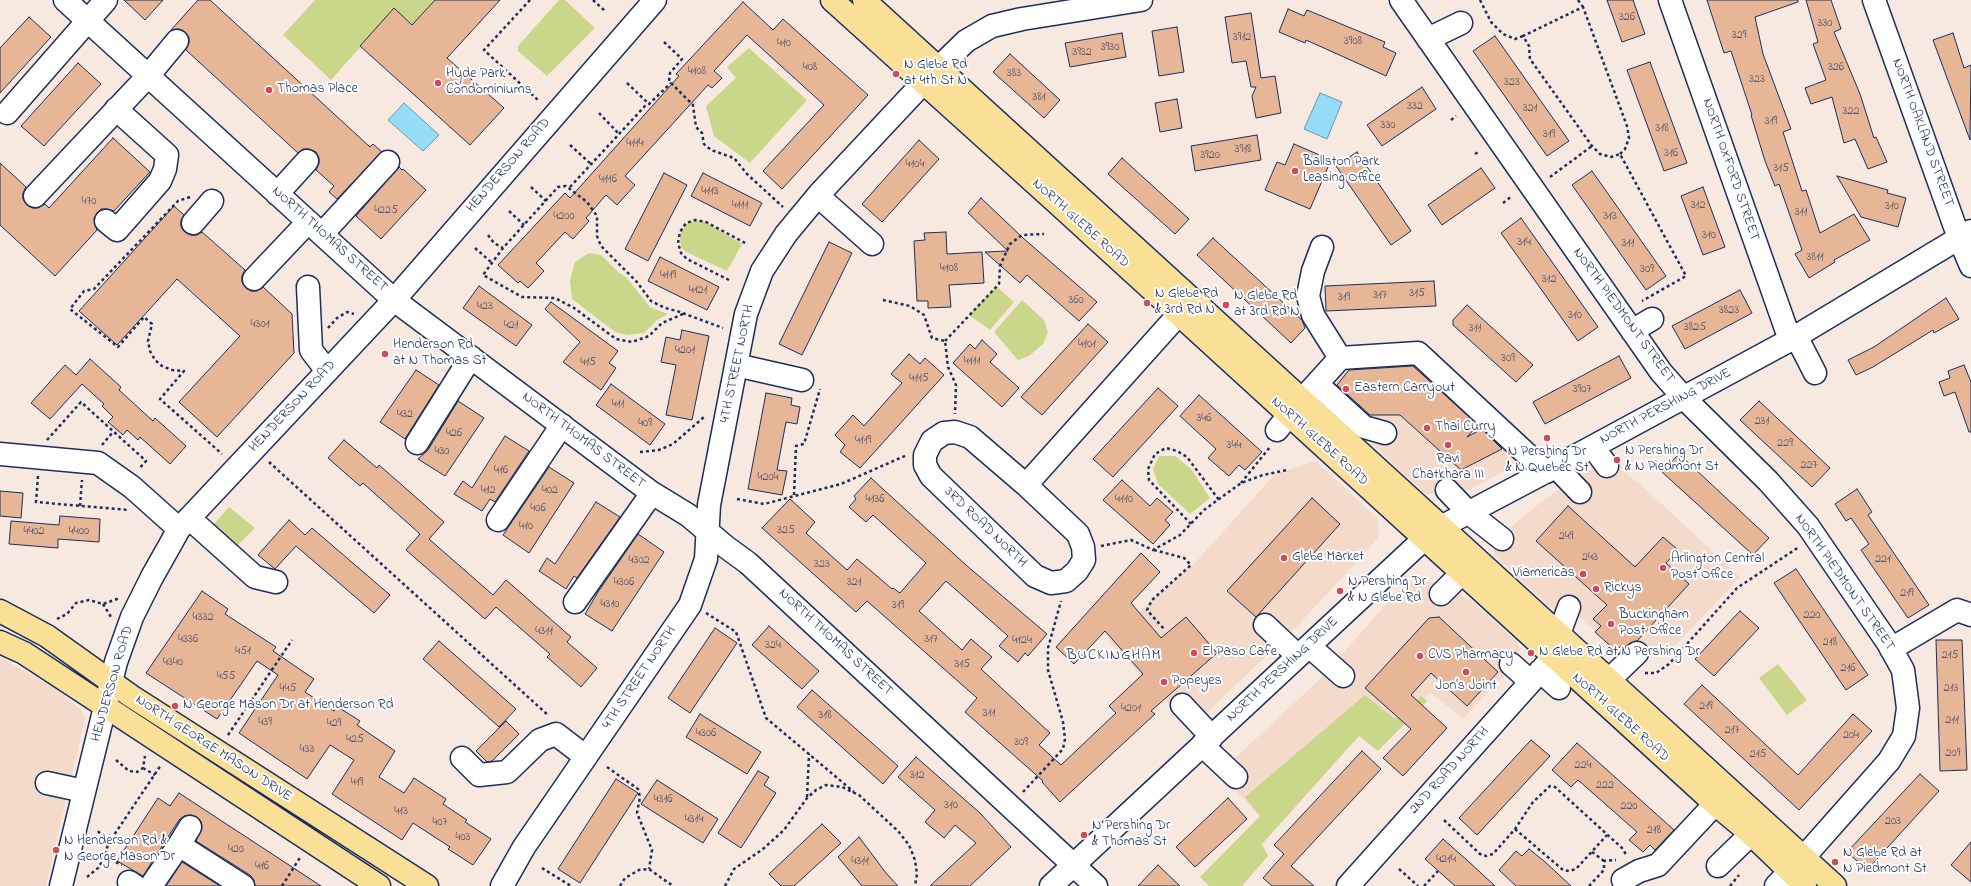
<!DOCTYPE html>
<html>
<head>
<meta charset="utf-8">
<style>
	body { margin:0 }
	canvas { display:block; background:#f8e9e0 }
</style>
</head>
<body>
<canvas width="1971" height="886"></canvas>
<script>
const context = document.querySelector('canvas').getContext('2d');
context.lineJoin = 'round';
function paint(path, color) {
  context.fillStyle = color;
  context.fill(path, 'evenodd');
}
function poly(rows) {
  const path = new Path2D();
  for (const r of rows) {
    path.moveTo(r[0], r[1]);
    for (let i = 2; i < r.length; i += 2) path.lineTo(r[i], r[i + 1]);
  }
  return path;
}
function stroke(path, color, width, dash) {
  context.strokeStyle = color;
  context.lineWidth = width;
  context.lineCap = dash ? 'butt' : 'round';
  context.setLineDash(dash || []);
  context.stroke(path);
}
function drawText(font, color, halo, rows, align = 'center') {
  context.font = font + ' "Indie Flower",sans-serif';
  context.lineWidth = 4;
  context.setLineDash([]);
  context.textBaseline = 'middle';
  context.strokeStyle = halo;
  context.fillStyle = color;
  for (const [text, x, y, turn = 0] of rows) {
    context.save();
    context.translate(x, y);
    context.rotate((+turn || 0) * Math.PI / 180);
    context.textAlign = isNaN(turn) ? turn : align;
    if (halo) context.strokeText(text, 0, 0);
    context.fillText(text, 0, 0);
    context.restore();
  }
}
const built = poly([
	[1414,357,1518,457,1516,465,1463,493,1438,491,1427,495,1320,395,1351,360],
	[1608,460,1640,484,1740,577,1671,650,1653,649,1646,651,1632,664,1579,617,1554,610,1495,556,1494,549,1510,528,1541,502,1573,480],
	[1316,461,1378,519,1379,537,1300,623,1214,706,1188,724,1107,640,1193,565,1275,474],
	[1445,579,1466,599,1470,599,1517,642,1520,649,1516,657,1522,665,1497,682,1463,719,1430,692,1389,738,1366,717,1267,824,1236,791,1221,771,1321,678,1396,593,1414,580,1439,583],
	[0,657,56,689,82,711,85,719,46,886,0,886]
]);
const green = poly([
	[315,0,435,0,412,25,394,9,331,80,283,35],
	[559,0,565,0,595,28,547,76,518,51,518,46],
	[749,48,807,100,750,163,714,136,706,106,736,78,727,67],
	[694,220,706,222,742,244,727,271,686,252,681,247,680,239,682,231,687,224],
	[589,253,601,255,618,272,626,277,650,307,668,314,657,320,644,333,627,335,615,332,572,299,570,280,575,262],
	[996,286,1014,302,990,330,969,315],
	[1022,300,1044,320,1048,332,1043,344,1029,356,1018,360,994,332],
	[1159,456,1175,456,1192,470,1210,498,1190,514,1158,484,1153,469],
	[229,507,255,528,237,546,214,524],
	[1778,664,1807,700,1787,715,1759,678],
	[1365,695,1395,719,1421,696,1427,701,1378,751,1359,736,1262,844,1268,856,1242,886,1209,886,1200,877,1260,816,1245,797]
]);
const water = poly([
	[1320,93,1342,102,1327,139,1304,129,1320,93],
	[404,103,439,135,423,151,388,120,404,103]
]);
const building = poly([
	[124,0,163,0,145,20,124,0],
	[198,0,210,0,370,147,373,144,382,152,337,199,329,192,334,186,316,170,319,163,319,158,316,152,309,149,303,149,298,153,186,50,189,43,189,37,185,32,179,29,171,30,198,0],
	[435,0,500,0,447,58,504,108,470,145,360,46,394,8,412,25,435,0],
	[1607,0,1633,0,1645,34,1622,42,1607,0],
	[1707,0,1798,0,1798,2,1755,17,1763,54,1791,129,1783,132,1802,191,1806,190,1820,233,1854,214,1870,240,1834,260,1835,262,1809,278,1795,254,1802,250,1779,184,1775,186,1765,161,1751,115,1752,115,1731,51,1724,53,1707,0],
	[1806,0,1831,0,1841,29,1834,32,1860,94,1874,138,1876,137,1887,162,1868,169,1855,139,1844,143,1832,97,1811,104,1805,88,1826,80,1813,44,1818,42,1806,0],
	[743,2,773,30,783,19,868,95,782,189,763,171,824,105,747,35,714,71,722,78,712,88,708,85,625,176,635,185,617,205,606,195,586,218,589,221,573,239,565,232,536,263,544,271,528,288,520,281,518,283,498,265,565,193,570,198,679,76,676,74,743,2],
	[1288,9,1304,16,1307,10,1385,42,1383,47,1396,53,1386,76,1306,40,1305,43,1279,32,1288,9],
	[1251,13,1261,78,1275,76,1281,113,1256,118,1252,96,1256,87,1251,87,1246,61,1232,63,1225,17,1251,13],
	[29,17,51,37,0,93,0,48,29,17],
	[1177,27,1184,72,1159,76,1152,31,1177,27],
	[1122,33,1126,57,1070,67,1065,43,1122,33],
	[1953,33,1964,68,1971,65,1970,140,1933,40,1953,33],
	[1495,36,1569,141,1547,156,1473,51,1495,36],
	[1010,54,1060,100,1044,118,993,72,1010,54],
	[1650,62,1687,163,1664,171,1627,70,1650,62],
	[78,63,101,84,44,146,21,126,78,63],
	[1422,87,1436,109,1382,146,1367,125,1422,87],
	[1177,99,1182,128,1160,132,1155,103,1177,99],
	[1257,135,1261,160,1195,171,1191,146,1257,135],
	[113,138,150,172,114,211,108,209,101,209,97,213,94,219,97,230,55,276,0,225,0,163,26,187,23,193,23,199,27,205,33,208,38,208,45,204,49,208,113,138],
	[919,140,939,159,882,222,862,204,919,140],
	[1294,144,1331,160,1310,209,1265,190,1277,162,1285,165,1294,144],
	[1357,152,1411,231,1391,245,1336,166,1357,152],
	[1122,158,1189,219,1175,234,1108,174,1122,158],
	[399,167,402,170,403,169,426,190,381,239,356,216,399,167],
	[1481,168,1495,188,1442,225,1428,205,1481,168],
	[1592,171,1666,276,1646,290,1572,185,1592,171],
	[664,173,687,185,648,261,625,249,664,173],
	[703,173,762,203,750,226,691,196,703,173],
	[1837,176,1888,190,1887,193,1906,198,1898,227,1861,217,1837,176],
	[1703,187,1725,247,1703,255,1681,196,1703,187],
	[981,198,1023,238,1097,302,1079,321,1027,275,1020,283,985,252,1008,251,968,213,981,198],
	[174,206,184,215,181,221,181,227,185,232,191,235,197,235,202,232,245,270,242,276,242,282,246,288,251,291,257,291,263,287,292,314,294,353,217,437,179,402,240,336,177,279,117,345,79,311,174,206],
	[1521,218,1598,327,1578,341,1501,233,1521,218],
	[946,232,947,254,982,252,984,283,949,285,951,307,928,308,928,301,917,301,914,241,925,240,924,233,946,232],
	[1213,238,1302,320,1305,328,1291,343,1197,255,1213,238],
	[829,242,852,253,802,355,779,344,829,242],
	[660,257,719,287,707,310,648,281,660,257],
	[1434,281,1436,306,1326,311,1325,286,1434,281],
	[479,286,532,325,516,346,463,308,479,286],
	[1740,290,1752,313,1685,349,1672,326,1740,290],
	[1946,298,1959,319,1934,333,1933,330,1873,367,1856,375,1848,360,1874,347,1946,298],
	[551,302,618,351,609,363,616,368,601,390,563,362,580,342,545,309,551,302],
	[1467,305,1533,365,1516,382,1453,325,1453,320,1467,305],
	[1088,324,1108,342,1042,415,1021,397,1088,324],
	[682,330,709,336,692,420,666,415,676,365,661,362,666,337,680,340,682,330],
	[982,340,997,354,990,362,1019,388,1002,407,953,363,970,344,975,349,982,340],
	[909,354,920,364,925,358,944,375,860,468,840,452,845,445,835,435,853,415,864,426,902,383,891,374,909,354],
	[1619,356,1631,378,1545,424,1533,402,1619,356],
	[90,359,121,387,119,390,153,421,155,418,186,446,170,464,140,437,138,440,127,430,123,435,108,422,113,417,102,406,104,404,82,384,50,419,31,403,65,365,76,375,90,359],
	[1964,365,1971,382,1971,432,1969,432,1955,392,1944,396,1939,382,1950,378,1948,371,1964,365],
	[1413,366,1478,425,1467,437,1482,429,1502,449,1461,470,1400,415,1370,415,1337,385,1349,370,1413,366],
	[416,370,439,385,405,439,380,422,416,370],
	[611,384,665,424,650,445,596,405,611,384],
	[1158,388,1178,406,1113,477,1093,459,1158,388],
	[766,393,792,398,791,405,800,407,797,424,786,422,777,470,787,471,782,495,748,489,766,393],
	[1199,395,1262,452,1245,470,1239,465,1229,476,1208,458,1216,449,1180,416,1199,395],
	[458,401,484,418,445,476,418,459,428,450,458,401],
	[1759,401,1830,468,1812,487,1740,420,1759,401],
	[505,436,529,451,495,502,490,499,482,511,454,494,463,481,472,488,505,436],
	[344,440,377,468,379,465,444,522,429,539,493,595,506,580,571,637,567,642,597,668,581,687,547,657,550,654,496,607,485,619,406,550,420,534,363,483,360,486,328,458,344,440],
	[1679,454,1769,538,1753,555,1662,472,1679,454],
	[549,467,574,483,529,553,503,535,549,467],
	[871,478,966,565,1047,634,1028,656,1025,653,1018,662,999,646,1008,636,946,581,919,611,962,650,971,639,992,657,981,669,1050,733,1039,745,1061,765,1116,713,1109,706,1143,674,1105,631,1074,664,1056,647,1141,553,1160,572,1131,603,1161,638,1186,617,1217,653,1151,711,1155,714,1060,802,1042,782,1043,781,965,712,977,698,867,601,856,612,762,528,790,499,815,522,806,533,847,570,857,559,892,589,893,588,900,593,926,563,873,515,866,522,849,507,856,499,854,496,871,478],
	[1122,480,1150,506,1157,498,1173,512,1165,520,1170,525,1153,544,1103,500,1122,480],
	[1857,489,1872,512,1868,515,1929,605,1908,618,1861,550,1869,544,1851,518,1846,521,1835,504,1857,489],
	[0,491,23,493,21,518,0,516,0,491],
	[1312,498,1340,524,1256,617,1227,591,1312,498],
	[596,502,620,517,577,578,574,576,566,589,539,571,547,558,555,564,596,502],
	[1568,506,1635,567,1663,537,1678,550,1666,563,1689,584,1637,641,1629,644,1624,648,1621,646,1616,651,1595,632,1601,626,1593,619,1607,605,1536,541,1568,506],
	[60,516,100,519,99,542,58,539,58,548,9,544,11,521,59,525,60,516],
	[289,520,305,535,312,528,390,595,374,613,296,546,275,569,258,555,289,520],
	[638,534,664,552,612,631,585,614,598,592,638,534],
	[1796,569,1868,675,1846,690,1774,583,1796,569],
	[202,591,228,609,225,614,276,647,273,651,314,679,305,692,334,711,336,706,349,714,360,721,357,725,395,751,379,777,404,793,414,778,446,799,443,804,467,820,465,822,491,839,473,865,448,849,450,847,413,823,402,840,332,794,354,760,330,745,307,779,239,733,278,675,257,661,217,719,146,673,202,591],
	[1740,611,1759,628,1714,676,1695,659,1740,611],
	[1439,617,1498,672,1467,706,1431,673,1411,695,1447,728,1403,776,1383,758,1411,729,1365,688,1429,618,1439,617],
	[769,626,819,671,802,689,752,645,769,626],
	[715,628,737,643,690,713,668,698,715,628],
	[1936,640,1962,640,1967,770,1940,771,1936,640],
	[439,641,516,709,499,727,423,659,439,641],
	[1702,685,1798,775,1853,714,1872,731,1799,810,1684,704,1702,685],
	[812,690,898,766,883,784,797,707,812,690],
	[700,714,761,752,747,774,686,737,700,714],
	[506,721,519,734,492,761,487,762,476,751,506,721],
	[1531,740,1550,756,1477,835,1459,818,1531,740],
	[1577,743,1674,830,1655,850,1650,845,1643,852,1629,840,1637,832,1578,780,1571,787,1552,770,1577,743],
	[1362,751,1381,769,1291,866,1314,886,1272,886,1263,878,1284,854,1274,845,1362,751],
	[916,757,980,813,1011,847,970,886,930,886,976,843,955,825,944,838,925,822,935,810,898,777,916,757],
	[758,771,769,777,764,785,776,793,741,848,718,833,758,771],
	[1920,774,1939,791,1867,870,1847,852,1920,774],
	[616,779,638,793,580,883,558,869,616,779],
	[657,780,718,819,703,843,641,804,657,780],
	[179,793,292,867,321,886,255,886,254,880,250,875,196,841,202,827,201,821,197,817,191,815,184,816,179,820,143,876,117,861,158,798,170,806,179,793],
	[1228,798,1247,819,1195,867,1176,847,1228,798],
	[822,824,841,843,794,886,781,886,769,874,822,824],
	[859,837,886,873,898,886,862,886,838,857,859,837],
	[1443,839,1468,861,1495,886,1455,886,1425,859,1443,839],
	[1971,842,1971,882,1951,865,1971,842],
	[1529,849,1544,861,1571,886,1516,886,1499,870,1516,851,1522,856,1529,849],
	[182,862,220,886,166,886,182,862],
	[1158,865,1180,886,1138,886,1158,865]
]);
const path = poly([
	[530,0,484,50,538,100],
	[593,0,606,12],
	[1480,0,1491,22,1503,34,1515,39,1523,36],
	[1578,0,1583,7],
	[664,42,682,59,670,73,669,81,693,105,696,127,702,133,704,144,711,150,734,158,747,174,783,207],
	[627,83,649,104],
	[599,113,619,134],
	[1451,120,1456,116],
	[570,145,591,164],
	[1475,154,1480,151],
	[1620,154,1625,149,1629,138,1627,126,1583,7,1523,36,1529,46,1530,59,1592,146,1600,154,1611,157,1620,154,1686,276,1642,301],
	[1550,177,1592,146],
	[531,187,546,201],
	[570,187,645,106,649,104,671,83],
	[190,197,178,201,94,289,84,291,70,309,118,347,144,317,152,324,148,341,150,351,155,360,162,366,172,370,184,371,160,399,222,454],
	[1503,203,1512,196],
	[509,211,524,225],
	[488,235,494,243,503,248],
	[475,248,491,262],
	[729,280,687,259,681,253,678,243,680,232,686,223,695,220,706,222,747,244],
	[883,300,910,306,924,315,932,338,945,341,948,367,956,385,955,414],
	[683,314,662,323,649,336,632,342,616,339,574,308,555,298,522,297,483,275,503,248,558,187,566,186,587,202,597,216,597,236,601,246,637,282,651,301,665,308,677,311,723,328],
	[328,328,337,318,347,312,354,314],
	[945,341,999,284,1000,266,1010,244,1022,235,1044,234],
	[47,440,81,402,146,461,139,469],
	[102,445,113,432],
	[640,452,659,450,673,444,704,417],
	[269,462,549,716],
	[38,476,36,502,128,510],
	[1241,483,1270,447],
	[794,495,796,446,804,444,820,389],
	[737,499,764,504,841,484,907,455],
	[80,506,82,480],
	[1191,524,1149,480,1148,469,1155,454,1166,448,1177,451,1187,457,1219,500],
	[1101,546,1131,540,1153,550,1180,535,1204,510,1241,483,1263,475,1287,470],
	[1154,550,1184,558,1191,565,1152,600,1147,610,1164,629],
	[103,604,111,617],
	[706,613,736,632,766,718,854,792],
	[57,619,67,614,76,603,89,600,103,604,120,598],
	[1645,673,1656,673,1669,664,1737,588,1799,547],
	[228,735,292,640],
	[116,760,129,771,137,772,143,768,145,756],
	[607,767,638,789,640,797,637,813,652,850,649,869],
	[143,768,155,775],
	[1023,792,1063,749,1065,739,1063,722,1048,670,1048,648,1061,601],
	[807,797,809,754],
	[1444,820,1480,854,1486,856,1493,854,1515,829,1533,802,1550,786,1555,787,1622,848,1627,856],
	[1515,829,1563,870,1569,871,1576,869,1607,835],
	[108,844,161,765],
	[1592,852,1604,861],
	[105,857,122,865],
	[542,868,571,886],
	[1399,869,1418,886],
	[87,877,98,868,105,857,108,844,98,831],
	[282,886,301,856],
	[620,886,625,878,639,870,649,869,673,886],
	[725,886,734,869,763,849,784,830,807,798,816,790,826,785,842,787,859,795,898,831,909,845,915,860,917,874,915,886],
	[1424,886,1438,871],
	[1589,886,1604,870,1604,861,1616,860],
	[1730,886,1739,875]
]);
const minor = poly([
	[65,0,394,300,652,493,688,515,726,547,748,563,1096,886],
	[1401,0,1661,372,1684,398,1768,481,1808,526,1888,643,1903,670,1908,708,1904,736,1889,761,1804,857,1776,886],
	[1670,0,1790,340],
	[1874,0,1959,238,1971,266],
	[1428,39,1461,23],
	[7,113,106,0],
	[277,194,307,161],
	[35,196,148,76,177,41],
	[818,196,872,244],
	[106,221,117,230,160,181,165,169,167,155,116,109],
	[193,223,212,201],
	[322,234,388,162],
	[1322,247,1313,271,1308,296,1313,315,1340,358],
	[254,279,308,222],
	[308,287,311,350,327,371],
	[1632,331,1652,319],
	[1796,336,1815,373],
	[736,365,802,380],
	[1317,384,1364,427,1385,433],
	[1302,400,1340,358,1418,353,1546,472],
	[1277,430,1289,415],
	[417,443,471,357],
	[1593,447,1607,466],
	[0,454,98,463,132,487,179,529],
	[1556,467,1580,492],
	[1026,485,970,437,955,432,944,433,932,441,925,455,925,465,931,476,1035,576,1051,583,1066,581,1077,571,1084,560,1083,547,1078,534,1026,485,1179,314],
	[1447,490,1469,513,1502,539],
	[189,518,255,577,276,582],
	[498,520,562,425],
	[1441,594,1462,573],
	[575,602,652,493],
	[1265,625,1298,656],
	[1559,634,1569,607],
	[1309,646,1343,676],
	[1891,649,1957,610,1971,615],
	[1511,664,1530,681],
	[1540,671,1559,688],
	[1609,680,1637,653],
	[1182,705,1212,737],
	[1202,745,1236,777],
	[462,758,479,775,507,772,540,740,556,734,586,757],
	[47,783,84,791],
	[179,845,190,827],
	[1718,866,1751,834],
	[1623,880,1639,871,1658,865,1715,804],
	[129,882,135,886],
	[61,886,116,662,132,617,152,577,179,529,394,300,655,0],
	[151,886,179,845,243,886],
	[502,886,524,847,690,605,706,559,709,505,746,314,762,271,786,234,820,193,924,82,966,41,992,26,1022,19,1141,0],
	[1051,886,1424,539,1441,527,1570,459,1790,340,1971,231],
	[1348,886,1553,657]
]);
const major = poly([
	[832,0,1058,204,1715,804,1751,834,1805,886],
	[864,0,1835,886],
	[0,611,47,636,131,696,427,886],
	[0,642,24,653,379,886]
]);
const markers = [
	[896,74,4,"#d1495b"],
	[438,83,4,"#d1495b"],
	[269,90,4,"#d1495b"],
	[1295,171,4,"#d1495b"],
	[1147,303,4,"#d1495b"],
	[1226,305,4,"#d1495b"],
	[385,354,4,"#d1495b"],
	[1346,389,4,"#d1495b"],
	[1427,428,4,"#d1495b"],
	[1547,438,4,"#d1495b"],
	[1448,445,4,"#d1495b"],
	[1617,460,4,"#d1495b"],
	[1284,558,4,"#d1495b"],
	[1663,568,4,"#d1495b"],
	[1583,574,4,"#d1495b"],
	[1596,589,4,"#d1495b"],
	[1340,591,4,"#d1495b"],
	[1611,624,4,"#d1495b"],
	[1194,653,4,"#d1495b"],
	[1531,653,4,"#d1495b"],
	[1420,656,4,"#d1495b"],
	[1466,672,4,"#d1495b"],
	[1164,682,4,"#d1495b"],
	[175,706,4,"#d1495b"],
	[1084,835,4,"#d1495b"],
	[56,850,4,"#d1495b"],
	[1835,862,4,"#d1495b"]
];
const numberNames = [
	["326",1627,18],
	["330",1825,24],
	["329",1739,36],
	["3912",1242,38],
	["3908",1353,42],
	["410",784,44],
	["3930",1110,48],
	["3932",1082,53],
	["408",810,68],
	["326",1836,68],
	["4108",697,72],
	["383",1014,74],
	["323",1757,80],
	["323",1512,83],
	["381",1039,98],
	["332",1415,107],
	["321",1530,109],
	["322",1851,112],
	["319",1771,122],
	["330",1388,126],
	["318",1662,129],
	["319",1549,135],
	["4114",635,144],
	["3918",1243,150],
	["316",1671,154],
	["3920",1210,156],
	["4104",915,165],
	["315",1781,169],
	["4116",608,180],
	["4113",710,192],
	["470",89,202],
	["4111",740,206],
	["312",1698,206],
	["310",1892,207],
	["4225",386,211],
	["311",1801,213],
	["4200",564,217],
	["313",1610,217],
	["310",1709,236],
	["314",1524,243],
	["311",1628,244],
	["3811",1815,258],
	["4108",949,269],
	["309",1647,270],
	["4119",668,276],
	["312",1549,280],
	["4121",698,291],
	["315",1417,294],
	["317",1380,296],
	["319",1344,298],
	["360",1076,301],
	["423",485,307],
	["3823",1729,311],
	["310",1575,316],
	["4301",260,325],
	["421",511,326],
	["3825",1695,328],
	["311",1475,329],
	["4101",1087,345],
	["4201",685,351],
	["309",1508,359],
	["4111",972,362],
	["415",588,363],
	["4115",919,379],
	["3907",1582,390],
	["411",618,405],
	["432",405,415],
	["346",1204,419],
	["231",1762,422],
	["409",645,424],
	["426",454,434],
	["4119",863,441],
	["229",1785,444],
	["344",1234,446],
	["430",442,452],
	["227",1809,466],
	["416",501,471],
	["4204",768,478],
	["412",488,491],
	["402",550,491],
	["4136",875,500],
	["4110",1124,500],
	["406",538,509],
	["410",526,527],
	["325",786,531],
	["4402",34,532],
	["4400",79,532],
	["249",1566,537],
	["243",1590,558],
	["221",1883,560],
	["4302",639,561],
	["323",822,565],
	["4306",624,583],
	["321",854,583],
	["219",1907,594],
	["4310",610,605],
	["319",898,606],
	["220",1812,616],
	["4332",203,618],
	["4311",544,632],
	["4336",188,640],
	["317",931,640],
	["4124",1022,641],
	["218",1830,643],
	["324",773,646],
	["451",243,652],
	["215",1950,656],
	["4340",173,663],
	["315",962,665],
	["216",1848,669],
	["455",226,677],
	["445",288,689],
	["213",1951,689],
	["219",1706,707],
	["4201",1131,709],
	["311",989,714],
	["318",825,716],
	["211",1952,721],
	["439",265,723],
	["429",334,724],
	["217",1732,731],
	["4306",706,734],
	["204",1851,736],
	["425",355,740],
	["309",1021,743],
	["433",307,750],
	["209",1953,754],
	["215",1758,755],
	["224",1583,766],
	["312",917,776],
	["419",357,783],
	["222",1605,786],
	["4316",663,800],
	["310",951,806],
	["220",1629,807],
	["413",401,812],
	["4314",694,820],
	["203",1893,822],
	["407",440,823],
	["218",1654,831],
	["403",463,838],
	["420",236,850],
	["4214",1446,860],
	["4311",860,862],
	["416",262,867]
];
const poiNames = [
	["N Glebe Rd",904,66],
	["at 4th St N",904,82],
	["Hyde Park",446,75],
	["Condominiums",446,91],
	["Thomas Place",277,90],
	["Ballston Park",1303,163],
	["Leasing Office",1303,179],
	["N Glebe Rd",1155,295],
	["& 3rd Rd N",1155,311],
	["N Glebe Rd",1234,297],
	["at 3rd Rd N",1234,313],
	["Henderson Rd",393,346],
	["at N Thomas St",393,362],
	["Eastern Carryout",1354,389],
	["Thai Curry",1435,428],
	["N Pershing Dr",1625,452],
	["& N Piedmont St",1625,468],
	["N Pershing Dr",1547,453,"center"],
	["& N Quebec St",1547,469,"center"],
	["Ravi",1448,460,"center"],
	["Chatkhara III",1448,476,"center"],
	["Glebe Market",1292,558],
	["Arlington Central",1671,560],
	["Post Office",1671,576],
	["Viamericas",1575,574,"right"],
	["N Pershing Dr",1348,583],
	["& N Glebe Rd",1348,599],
	["Rickys",1604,589],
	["Buckingham",1619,616],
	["Post Office",1619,632],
	["El Paso Cafe",1202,653],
	["N Glebe Rd at N Pershing Dr",1539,653],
	["CVS Pharmacy",1428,656],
	["Popeyes",1172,682],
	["Jon’s Joint",1466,687,"center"],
	["N George Mason Dr at Henderson Rd",183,706],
	["N Pershing Dr",1092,827],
	["& Thomas St",1092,843],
	["N Henderson Rd &",64,842],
	["N George Mason Dr",64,858],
	["N Glebe Rd at",1843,854],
	["N Piedmont St",1843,870]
];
const streetNames = [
	["NORTH OAKLAND STREET",1922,133,70],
	["HENDERSON ROAD",509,166,-49],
	["NORTH OXFORD STREET",1730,170,71],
	["NORTH GLEBE ROAD",1080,224,42],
	["NORTH THOMAS STREET",329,240,42],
	["NORTH PIEDMONT STREET",1623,316,54],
	["4TH STREET NORTH",738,364,-78],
	["HENDERSON ROAD",293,407,-47],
	["NORTH PERSHING DRIVE",1666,407,-28],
	["NORTH THOMAS STREET",583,441,37],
	["NORTH GLEBE ROAD",1319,442,42],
	["3RD ROAD NORTH",985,528,44],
	["NORTH PIEDMONT STREET",1844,583,55],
	["NORTH THOMAS STREET",835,643,43],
	["NORTH PERSHING DRIVE",1283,670,-43],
	["4TH STREET NORTH",640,678,-56],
	["HENDERSON ROAD",113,684,-74],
	["NORTH GLEBE ROAD",1620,718,42],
	["NORTH GEORGE MASON DRIVE",213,749,33],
	["2ND ROAD NORTH",1450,771,-48]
];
const neighbourhoodNames = [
	["BUCKINGHAM",1114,657]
];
paint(built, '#f3daca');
paint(green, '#cad689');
paint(water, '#95ddf7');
stroke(water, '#6497ba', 1);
paint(building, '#e6b697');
stroke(building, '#1b2f5e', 1);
stroke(minor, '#1b2f5e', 25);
stroke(major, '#1b2f5e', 25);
stroke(path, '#1b2f5e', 2.5, [3, 3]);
stroke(minor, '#fff', 22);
stroke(major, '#fadf96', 22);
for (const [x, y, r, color] of markers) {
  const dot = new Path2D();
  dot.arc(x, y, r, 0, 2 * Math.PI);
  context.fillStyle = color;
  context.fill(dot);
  stroke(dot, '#fff', 1.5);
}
drawText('12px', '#4e516c', null, numberNames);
drawText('14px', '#1b2f5e', '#fff', poiNames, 'left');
drawText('14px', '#1b2f5e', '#fff', streetNames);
context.letterSpacing = '1px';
drawText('15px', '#1b2f5e', '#fff', neighbourhoodNames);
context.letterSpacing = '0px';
</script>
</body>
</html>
